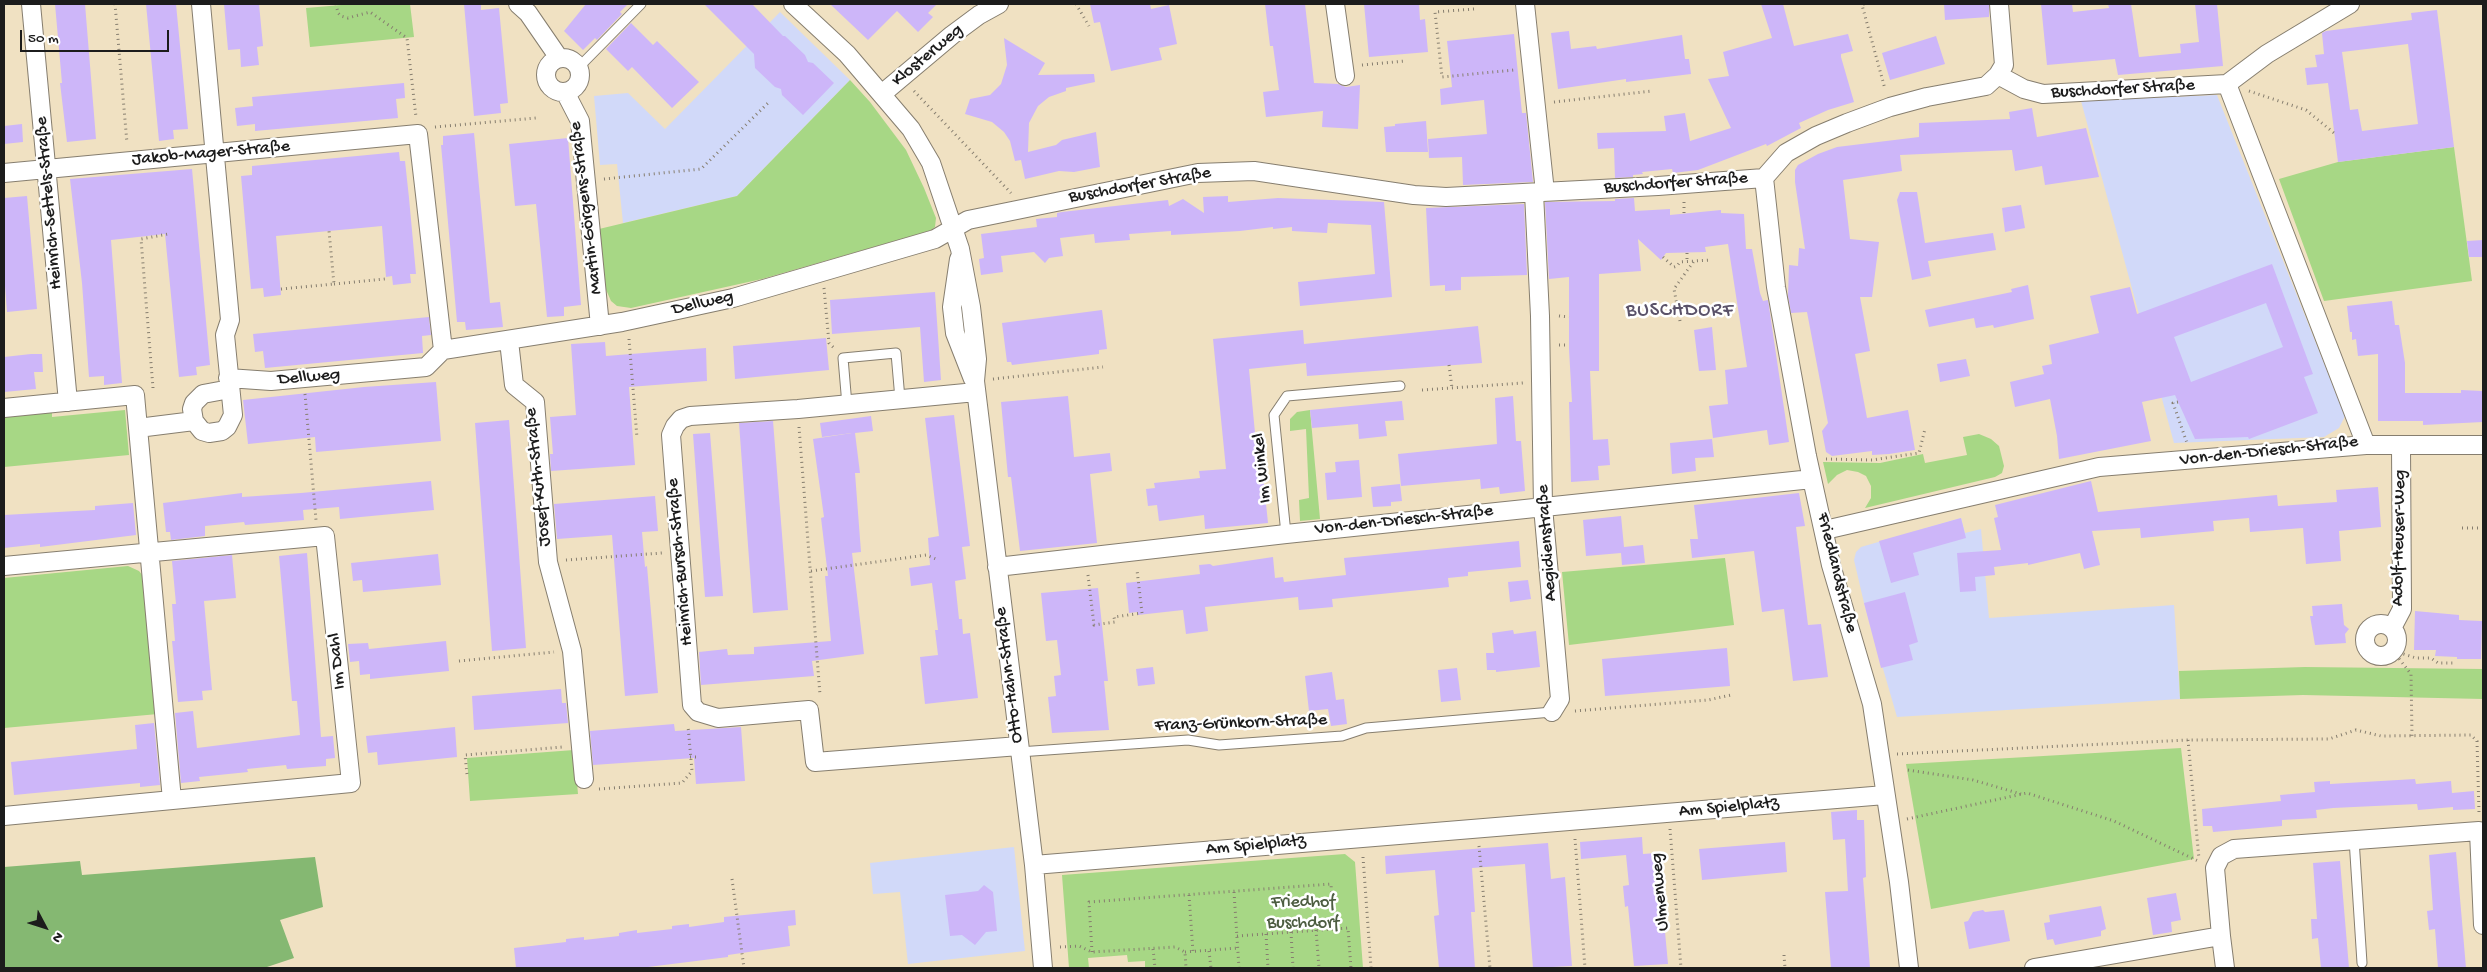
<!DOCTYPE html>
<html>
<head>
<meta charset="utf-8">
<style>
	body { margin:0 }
	#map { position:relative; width:2487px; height:972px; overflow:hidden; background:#f0e1c2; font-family:"Gochi Hand",sans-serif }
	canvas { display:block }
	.frame { position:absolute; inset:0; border:5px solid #1c1c1c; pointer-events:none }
	.north { position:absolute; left:20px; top:902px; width:50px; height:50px; -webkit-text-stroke:4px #fff; paint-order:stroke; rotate:130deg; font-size:14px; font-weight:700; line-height:20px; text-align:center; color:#1c1c1c }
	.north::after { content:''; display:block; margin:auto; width:18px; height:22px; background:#1c1c1c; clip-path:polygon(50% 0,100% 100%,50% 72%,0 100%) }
	.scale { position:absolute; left:20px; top:30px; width:149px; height:22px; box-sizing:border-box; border:2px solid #1c1c1c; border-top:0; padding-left:6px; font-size:15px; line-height:18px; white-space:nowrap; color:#1c1c1c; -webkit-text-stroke:4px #fff; paint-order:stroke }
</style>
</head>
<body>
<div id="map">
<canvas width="2487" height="972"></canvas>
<div class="frame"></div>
<div class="north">N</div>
<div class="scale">50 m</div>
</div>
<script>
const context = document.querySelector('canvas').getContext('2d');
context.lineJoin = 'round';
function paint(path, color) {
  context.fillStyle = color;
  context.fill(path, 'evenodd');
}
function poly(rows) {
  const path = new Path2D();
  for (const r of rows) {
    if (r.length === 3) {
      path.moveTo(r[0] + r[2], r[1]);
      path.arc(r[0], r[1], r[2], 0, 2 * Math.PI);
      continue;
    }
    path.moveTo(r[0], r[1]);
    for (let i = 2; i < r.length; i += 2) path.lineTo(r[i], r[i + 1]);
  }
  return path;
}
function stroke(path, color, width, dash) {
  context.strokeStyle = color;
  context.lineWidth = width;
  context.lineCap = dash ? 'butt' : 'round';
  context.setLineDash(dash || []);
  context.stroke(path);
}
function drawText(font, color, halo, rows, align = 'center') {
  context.font = font + ' "Gochi Hand",sans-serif';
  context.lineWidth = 5;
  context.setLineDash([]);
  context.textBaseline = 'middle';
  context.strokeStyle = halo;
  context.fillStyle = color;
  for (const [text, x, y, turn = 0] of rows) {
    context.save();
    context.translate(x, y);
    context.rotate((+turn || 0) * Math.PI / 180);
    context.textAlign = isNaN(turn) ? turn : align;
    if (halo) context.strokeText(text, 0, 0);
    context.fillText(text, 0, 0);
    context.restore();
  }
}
const built = poly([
	[780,12,850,80,737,196,623,223,617,164,600,165,594,96,628,93,665,129],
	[2217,95,2345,416,2339,428,2324,437,2174,443,2081,101],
	[1961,518,1965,533,1981,529,1989,618,2174,605,2180,699,1897,717,1864,603,1854,560,1856,552,1861,547],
	[1014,847,1025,951,908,964,900,892,873,894,870,863]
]);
const green = poly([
	[353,4,410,4,414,37,310,47,306,8],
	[850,80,870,102,906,150,924,188,936,218,935,227,930,231,762,279,631,308,617,306,611,301,604,285,599,229,737,196],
	[2454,147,2472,281,2324,301,2279,179,2338,162],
	[52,410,52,417,125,410,129,455,4,467,4,415],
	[1310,410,1320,519,1300,521,1299,500,1309,498,1306,429,1290,431,1290,419,1297,412],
	[1979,434,1991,439,1999,446,2004,466,2002,473,1995,477,1865,508,1871,498,1871,486,1866,476,1858,472,1847,470,1837,475,1828,484,1823,462,1880,463,1923,454,1925,463,1967,455,1963,437],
	[1725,558,1734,625,1569,645,1562,572],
	[128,566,139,571,143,576,158,714,4,728,4,578],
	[2305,667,2483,669,2483,699,2303,695,2180,699,2179,671],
	[2181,748,2194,859,1931,909,1906,764],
	[574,750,578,794,470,801,467,758],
	[1345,854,1355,862,1363,968,1145,968,1145,961,1128,962,1127,955,1088,958,1089,968,1069,968,1062,875]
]);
const forest = poly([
	[315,857,323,907,280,920,294,958,264,968,4,968,4,867,80,861,82,875]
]);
const building = poly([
	[55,4,85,4,96,139,67,142,60,83,62,83],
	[146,4,176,4,188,129,173,130,174,139,159,141],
	[224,4,259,4,263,46,257,47,259,65,241,67,240,49,228,50],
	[464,4,481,4,481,10,499,8,508,103,500,104,501,113,474,116],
	[586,4,628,4,620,12,622,14,597,40,595,38,583,50,564,31],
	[704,4,752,4,783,36,785,36,805,55,808,62,813,63,834,83,803,115,782,95,781,89,775,87,755,68,754,54],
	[830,4,937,4,928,13,933,17,918,32,897,11,868,40],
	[1090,4,1150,4,1151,9,1169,5,1177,44,1159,48,1162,60,1111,71,1100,22,1094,23],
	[1265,4,1305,4,1314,83,1338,84,1346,87,1360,85,1358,129,1322,127,1323,111,1266,117,1263,92,1279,90,1273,46,1270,46],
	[1364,4,1419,4,1420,20,1425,19,1428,52,1369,57],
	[1761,4,1783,4,1794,46,1848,34,1853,51,1841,54,1841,57,1854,102,1828,110,1799,123,1801,128,1767,146,1766,144,1698,170,1673,173,1672,169,1642,172,1643,174,1633,175,1633,177,1615,178,1614,148,1598,149,1597,133,1666,131,1664,116,1685,113,1690,141,1731,128,1708,79,1729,76,1723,52,1772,38],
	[1944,4,1989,4,1989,17,1945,20],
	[2041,4,2072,4,2073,12,2109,8,2108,4,2131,4,2139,57,2181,53,2180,44,2199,42,2195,4,2217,4,2223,66,2118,75,2115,59,2047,65],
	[2437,10,2454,147,2338,162,2328,83,2307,85,2305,68,2317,67,2315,55,2324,54,2322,33,2326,31,2412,20,2411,13],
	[2408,44,2418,124,2362,131,2358,109,2350,110,2342,52],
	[631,23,653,45,657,41,699,82,672,108,632,67,628,71,606,49],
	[1569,31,1571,49,1596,46,1597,49,1682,35,1685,59,1689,59,1691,74,1626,82,1626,79,1558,89,1551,33],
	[1514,34,1522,113,1526,113,1533,182,1463,185,1462,157,1429,158,1428,139,1487,134,1484,100,1441,105,1440,89,1452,87,1447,41],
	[1936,36,1945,64,1890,80,1882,53],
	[1004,38,1045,63,1038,75,1094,74,1095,82,1066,88,1066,91,1049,97,1038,106,1029,123,1028,152,1056,145,1062,140,1096,132,1100,167,1074,172,1059,171,1025,179,1021,160,1015,161,1010,141,1004,132,992,122,965,114,970,99,990,95,1001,84,1007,65],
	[404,83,405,98,396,99,398,118,255,131,255,124,237,126,235,108,253,106,252,97],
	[2032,108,2037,137,2086,128,2099,177,2045,185,2042,166,2015,171,2012,150,1900,155,1902,171,1843,180,1850,239,1879,242,1872,297,1860,297,1870,351,1855,354,1867,418,1908,410,1915,450,1889,454,1872,455,1872,451,1832,456,1826,452,1822,431,1828,423,1807,312,1791,313,1788,296,1789,265,1798,266,1799,248,1805,249,1795,182,1795,170,1798,165,1818,154,1837,147,1919,137,1919,123,2010,119,2009,112],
	[1426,121,1428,152,1386,152,1384,127,1395,126,1395,124],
	[22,124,23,142,4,144,4,126],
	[474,133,490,303,500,302,503,327,466,330,465,322,457,322,441,145,443,145,443,136],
	[568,138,581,305,564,307,564,316,547,317,536,204,515,206,509,144],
	[399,152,400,161,405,161,409,198,416,274,410,274,411,283,393,285,392,276,386,277,382,226,276,236,281,295,264,297,263,288,251,289,241,176,252,175,252,166],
	[192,169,210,365,196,367,197,375,179,377,165,234,111,240,122,383,104,385,104,376,89,377,82,283,70,179],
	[1900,192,1917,192,1925,243,1993,233,1996,250,1928,261,1931,276,1912,280,1897,200],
	[27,196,37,309,7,312,4,273,4,198],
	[1228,196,1228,202,1278,198,1384,202,1392,297,1300,306,1298,282,1375,274,1371,225,1328,223,1327,233,1292,231,1292,227,1273,229,1273,227,1240,231,1171,235,1171,231,1129,234,1130,240,1095,243,1094,234,1060,238,1063,256,1049,258,1045,263,1034,252,1001,256,1003,272,981,275,979,259,984,258,981,234,1037,227,1036,219,1057,217,1057,213,1062,212,1168,200,1169,206,1183,199,1204,213,1203,197],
	[1634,198,1635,211,1670,209,1670,215,1721,210,1721,213,1744,214,1746,249,1752,249,1760,293,1763,301,1768,300,1789,442,1769,445,1767,430,1713,438,1709,406,1728,404,1725,370,1747,367,1728,244,1705,247,1706,252,1666,253,1661,260,1638,239,1641,271,1599,274,1599,371,1590,371,1593,440,1608,439,1610,465,1598,466,1599,480,1571,482,1569,402,1572,402,1569,349,1569,277,1549,279,1545,202,1615,201,1615,199],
	[1524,204,1527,275,1461,277,1461,290,1445,291,1445,285,1430,286,1426,208],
	[2021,205,2025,228,2005,232,2002,208],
	[2483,240,2483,257,2469,257,2467,241],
	[2272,264,2313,374,2304,377,2318,413,2249,439,2248,437,2195,439,2175,395,2142,402,2151,441,2059,459,2057,436,2050,399,2015,407,2010,382,2044,374,2042,366,2052,364,2049,345,2099,333,2090,296,2130,287,2137,314],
	[2266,303,2283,347,2191,382,2174,337],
	[2028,285,2034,319,1994,328,1993,325,1976,328,1974,318,1929,327,1925,310,2012,292,2011,289],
	[935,292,941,380,924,382,920,327,832,334,830,300],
	[2392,301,2395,325,2399,325,2405,363,2405,393,2461,393,2461,390,2483,391,2483,422,2423,425,2423,421,2378,421,2378,354,2358,356,2356,339,2352,340,2352,332,2350,332,2347,306],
	[1102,310,1107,349,1099,350,1099,354,1012,365,1011,362,1007,362,1002,323],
	[429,317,431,335,422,336,423,353,265,368,263,351,255,352,253,334],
	[1478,326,1482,363,1307,376,1306,363,1249,369,1258,465,1262,465,1268,523,1205,529,1204,515,1159,521,1157,505,1148,506,1146,489,1155,488,1154,483,1200,478,1199,471,1226,469,1213,339,1303,330,1304,344],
	[1712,327,1716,370,1699,371,1694,330],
	[826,338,829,370,735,379,733,346],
	[605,342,606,356,706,348,707,381,629,387,635,465,551,471,550,454,553,454,550,417,576,415,571,344],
	[31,354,42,354,43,372,34,372,36,389,4,392,4,357],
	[1966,359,1970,376,1940,382,1937,364],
	[436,382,441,441,316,452,315,437,248,444,243,400,364,387],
	[1068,396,1074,457,1110,453,1112,471,1090,474,1097,543,1020,551,1011,477,1008,477,1001,402],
	[1513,396,1516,441,1521,441,1525,491,1500,494,1499,487,1481,489,1480,479,1401,486,1398,454,1497,444,1495,398],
	[1402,401,1404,420,1385,421,1387,436,1359,439,1358,424,1312,428,1310,410],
	[954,415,970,546,962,547,966,579,955,581,959,619,962,619,963,634,970,633,978,698,925,704,920,657,938,655,935,630,938,630,932,583,911,586,909,568,930,565,928,538,939,536,925,418],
	[871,416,873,431,855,433,860,473,855,473,861,552,852,553,864,654,812,661,814,676,701,685,699,652,727,649,728,655,754,654,754,647,831,641,825,576,828,576,821,518,824,517,813,439,852,433,822,437,820,423],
	[509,420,526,648,492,651,475,423],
	[773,421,788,610,753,613,739,423],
	[710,433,723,596,705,597,693,434],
	[1712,439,1714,457,1695,458,1696,471,1672,474,1670,443],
	[1359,460,1362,497,1327,500,1325,473,1336,472,1335,462],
	[431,481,434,510,340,519,339,507,303,510,304,520,245,525,244,522,205,526,205,536,171,540,170,532,166,532,163,503,242,493,242,497,301,493],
	[2091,481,2098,512,2277,495,2278,506,2337,502,2336,490,2378,487,2381,527,2339,531,2341,561,2306,564,2303,528,2250,532,2249,518,2213,521,2214,531,2141,538,2140,528,2092,531,2100,565,2084,569,2080,553,2028,565,2028,563,1994,567,1995,575,1975,577,1976,591,1960,592,1957,553,2001,550,1994,518,1998,517,1995,505],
	[1400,484,1402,501,1391,502,1391,506,1373,507,1371,487],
	[1799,493,1805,526,1796,527,1808,625,1821,624,1828,677,1793,681,1784,609,1762,612,1754,551,1692,558,1690,539,1698,539,1694,505],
	[655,496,658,531,642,532,645,567,647,566,658,693,625,696,612,535,557,539,554,504],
	[133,503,136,535,40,547,40,544,4,548,4,515,76,511,95,510,95,506],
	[1621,516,1624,547,1643,545,1645,563,1622,565,1621,553,1586,556,1583,520],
	[1961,518,1966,538,1913,553,1919,575,1891,583,1879,541],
	[1519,541,1521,567,1468,572,1468,576,1448,578,1449,587,1332,599,1333,607,1299,610,1298,597,1205,607,1208,631,1186,634,1183,610,1138,615,1137,612,1129,613,1126,583,1200,574,1199,565,1210,564,1213,566,1273,557,1275,578,1283,577,1284,582,1346,575,1344,558],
	[307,553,321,737,333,736,335,758,326,759,326,766,287,769,286,765,247,769,248,772,199,777,200,781,181,783,175,713,193,711,197,748,300,735,297,701,292,701,279,556],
	[438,554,441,585,363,592,362,580,353,581,351,563],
	[232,555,236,598,204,601,212,690,202,691,203,700,178,702,172,641,175,641,172,604,176,604,172,561],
	[1528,580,1531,599,1510,602,1508,582],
	[1098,588,1108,681,1104,681,1109,730,1052,733,1048,697,1056,696,1054,676,1061,675,1057,640,1046,641,1041,593],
	[1905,592,1918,642,1909,645,1913,660,1881,668,1864,603],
	[2342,604,2344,625,2349,629,2345,634,2346,643,2315,645,2310,616,2313,616,2312,606],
	[2415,611,2459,615,2459,620,2482,621,2481,659,2457,659,2457,657,2435,656,2436,650,2414,650],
	[1513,630,1514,634,1536,631,1540,667,1496,672,1496,670,1487,670,1486,653,1494,653,1492,633],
	[446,641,449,671,370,679,370,674,360,675,359,661,350,662,348,644,368,643,369,649],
	[1727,648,1730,686,1605,696,1602,659],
	[1153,667,1155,684,1138,686,1136,669],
	[1457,668,1461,700,1441,702,1438,670],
	[1332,672,1336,700,1344,699,1347,724,1331,726,1328,709,1309,711,1305,676],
	[561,689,562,703,566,703,568,723,474,730,472,696],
	[154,723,160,785,140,787,140,783,14,795,11,762,137,749,135,725],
	[674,724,675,731,741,727,745,781,696,784,694,758,593,765,590,731],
	[455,727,457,757,378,765,377,752,368,753,366,736],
	[2415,779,2416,784,2451,781,2452,793,2474,791,2475,809,2453,810,2453,807,2418,810,2417,804,2333,808,2316,810,2317,818,2282,820,2282,826,2213,832,2212,826,2203,826,2202,809,2281,801,2280,795,2315,792,2314,782,2330,781,2330,784],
	[1857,810,1857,820,1864,820,1866,877,1863,878,1870,968,1831,968,1825,892,1848,891,1845,839,1833,840,1831,812],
	[1642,837,1643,854,1656,853,1656,861,1664,866,1658,874,1659,883,1656,883,1659,921,1664,921,1668,964,1634,966,1628,906,1625,907,1623,886,1629,885,1626,855,1581,859,1580,842],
	[1785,842,1787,872,1702,880,1699,849],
	[1548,843,1551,879,1565,877,1572,966,1533,968,1525,864,1472,868,1475,912,1471,912,1475,968,1439,968,1434,916,1439,915,1435,870,1386,874,1385,856],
	[2456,852,2466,968,2438,968,2435,929,2429,930,2427,911,2433,910,2429,855],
	[2340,861,2349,968,2321,968,2318,938,2312,939,2311,919,2317,919,2313,863],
	[984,885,993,892,997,931,986,932,975,945,962,935,950,936,945,895,978,891],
	[2176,893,2181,920,2171,922,2172,932,2153,935,2147,898],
	[2101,906,2106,929,2101,931,2101,936,2055,945,2053,939,2047,940,2044,923,2050,922,2049,915],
	[795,910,796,925,788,926,790,946,728,955,728,957,640,968,516,968,514,948,566,942,566,939,584,937,584,940,619,936,619,933,637,930,637,933,672,929,672,926,689,924,689,927,724,922,724,917],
	[1983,910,1985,912,2004,910,2010,941,1969,949,1964,922,1968,921,1973,912]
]);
const path = poly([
	[115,4,127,143],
	[336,4,338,13,341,16,348,18,370,12,407,38,416,117],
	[1076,4,1089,26],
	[1864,4,1862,5,1885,89],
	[1474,9,1435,12,1442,77,1514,70],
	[1362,65,1405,61],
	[914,91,1011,193],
	[2249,91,2306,110,2334,133],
	[1554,102,1652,91],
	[435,127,536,118],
	[604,179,701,169,768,103],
	[1684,202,1684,214],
	[1687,253,1687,262],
	[1663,257,1674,267,1677,266,1680,262,1710,260],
	[334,284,385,279],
	[824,288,829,343,834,348],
	[281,289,334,284,329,231],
	[1559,316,1569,317],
	[1680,321,1674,289,1694,261],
	[629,339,637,438],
	[1559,345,1569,345],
	[1449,365,1452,388],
	[993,379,1103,367],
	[153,388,141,239,168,234],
	[1422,390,1523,383],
	[305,394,316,520],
	[2178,402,2173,403,2187,443],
	[799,427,820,695],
	[1826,459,1872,460,1919,453,1925,429],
	[2462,528,2483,528],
	[566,560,662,553],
	[811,571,926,555,936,559],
	[1088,575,1094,625,1115,622,1114,617,1142,613,1137,570],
	[2393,651,2411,674,2412,736],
	[2394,651,2416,658,2431,658,2438,663,2455,663],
	[459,661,554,652],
	[1575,711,1708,700,1731,695],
	[2188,740,2199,859],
	[1897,754,2188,740,2329,739,2356,730,2381,736,2471,735,2477,741,2479,813],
	[690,757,696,757],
	[1908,770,1973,780,2021,794],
	[467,774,465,755,563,747],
	[599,789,682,783,692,771,688,726],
	[1907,819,2027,793,2114,821,2198,861],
	[1670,829,1681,968],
	[1575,839,1585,968],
	[1479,846,1490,968],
	[1363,857,1371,968],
	[732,879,744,968],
	[1234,892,1239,968],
	[1189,895,1193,952],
	[1316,930,1319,968],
	[1291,932,1293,968],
	[1266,934,1268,968],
	[1237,936,1334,929],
	[1060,947,1079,946,1092,952,1175,947,1185,952,1186,968],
	[1153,949,1155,968],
	[1209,951,1211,968],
	[1092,952,1089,902,1331,884,1334,929,1348,928,1351,968],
	[1185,952,1238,948],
	[1784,955,1785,968]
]);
const service = poly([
	[578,68,641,4],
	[847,405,843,358,896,353,900,399],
	[1286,534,1274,415,1287,396,1400,386],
	[1019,752,1188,740,1219,745,1342,736,1366,728,1552,712],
	[2354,839,2362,963]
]);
const minor = poly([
	[31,4,68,402],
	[201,4,230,320,225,335,233,415,227,427,222,431,209,433,202,431,194,421,192,409,194,403,203,394,230,389],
	[518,4,528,13,559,58],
	[793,4,847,54,911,129,931,163,960,249,971,307,977,359,975,381,1034,865,1043,968],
	[1335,4,1345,76],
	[1525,4,1545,192],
	[563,75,17],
	[1998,75,2024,89,2043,94,2227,84,2267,54,2350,4],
	[2227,84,2366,445],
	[565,92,580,121,600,326],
	[883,93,952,35,979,15,999,4],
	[4,173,418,134,443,350],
	[1764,178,1776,287,1807,456,1831,565,1872,704,1899,882,1909,968],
	[1534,193,1540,316,1543,507,1560,699,1552,712],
	[959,259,952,307,955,333,973,379],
	[509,341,514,385,535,402,548,562,572,651,584,779],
	[228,378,271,381,426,367,443,350,622,322,733,298,935,239,968,220,1198,173,1254,171,1414,195,1446,197,1658,186,1764,178,1786,153,1816,136,1847,123,1890,107,1927,97,1986,86,1998,75,2004,65,1999,4],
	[976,392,798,409,690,416,681,419,675,426,671,435,692,705,698,712,718,718,809,710,815,762,1019,746],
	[4,408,135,395,138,428,194,421],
	[138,428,172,800],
	[1825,530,2099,467,2366,445,2483,445],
	[4,566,325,536,351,783,4,816],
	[997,567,1286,534,1812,479],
	[2381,640,16],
	[2392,628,2402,609,2401,446],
	[1034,865,1885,795],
	[2221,936,2225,968],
	[2034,968,2221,936,2215,868,2221,856,2234,849,2479,831,2483,925]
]);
const streetNames = [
	["Klosterweg",928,56,-40],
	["Buschdorfer Straße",2123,90,-3],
	["Jakob-Mager-Straße",211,154,-5],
	["Buschdorfer Straße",1676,184,-4],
	["Buschdorfer Straße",1140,186,-10],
	["Heinrich-Settels-Straße",50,203,-95],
	["Martin-Görgens-Straße",587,208,-97],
	["Dellweg",703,304,-13],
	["Dellweg",309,378,-5],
	["Von-den-Driesch-Straße",2269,452,-6],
	["Im Winkel",1263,468,-96],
	["Josef-Kuth-Straße",539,477,-96],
	["Von-den-Driesch-Straße",1404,521,-6],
	["Adolf-Heuser-Weg",2400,538,-89],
	["Aegidienstraße",1548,543,-94],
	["Heinrich-Bursch-Straße",681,562,-95],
	["Friedlandstraße",1836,573,76],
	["Im Dahl",338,661,-96],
	["Otto-Hahn-Straße",1010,675,-97],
	["Franz-Grünkorn-Straße",1241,724,-2],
	["Am Spielplatz",1729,808,-5],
	["Am Spielplatz",1256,846,-5],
	["Ulmenweg",1661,892,-95]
];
const parkNames = [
	["Friedhof",1303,903],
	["Buschdorf",1303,924]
];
const quarterNames = [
	["BUSCHDORF",1680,312]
];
paint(built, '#d1d9f9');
paint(green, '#a7d785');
paint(forest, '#85b872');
paint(building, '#cdb6f9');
stroke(service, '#867e6f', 11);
stroke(minor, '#867e6f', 20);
stroke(path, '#867e6f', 3, [1, 4]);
stroke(service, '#fff', 9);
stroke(minor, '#fff', 18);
drawText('18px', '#1c1c1c', '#fff', streetNames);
drawText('18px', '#4d5d41', '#fff', parkNames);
context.letterSpacing = '1px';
drawText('20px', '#5a5269', '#fff', quarterNames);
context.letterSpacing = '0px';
</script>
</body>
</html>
